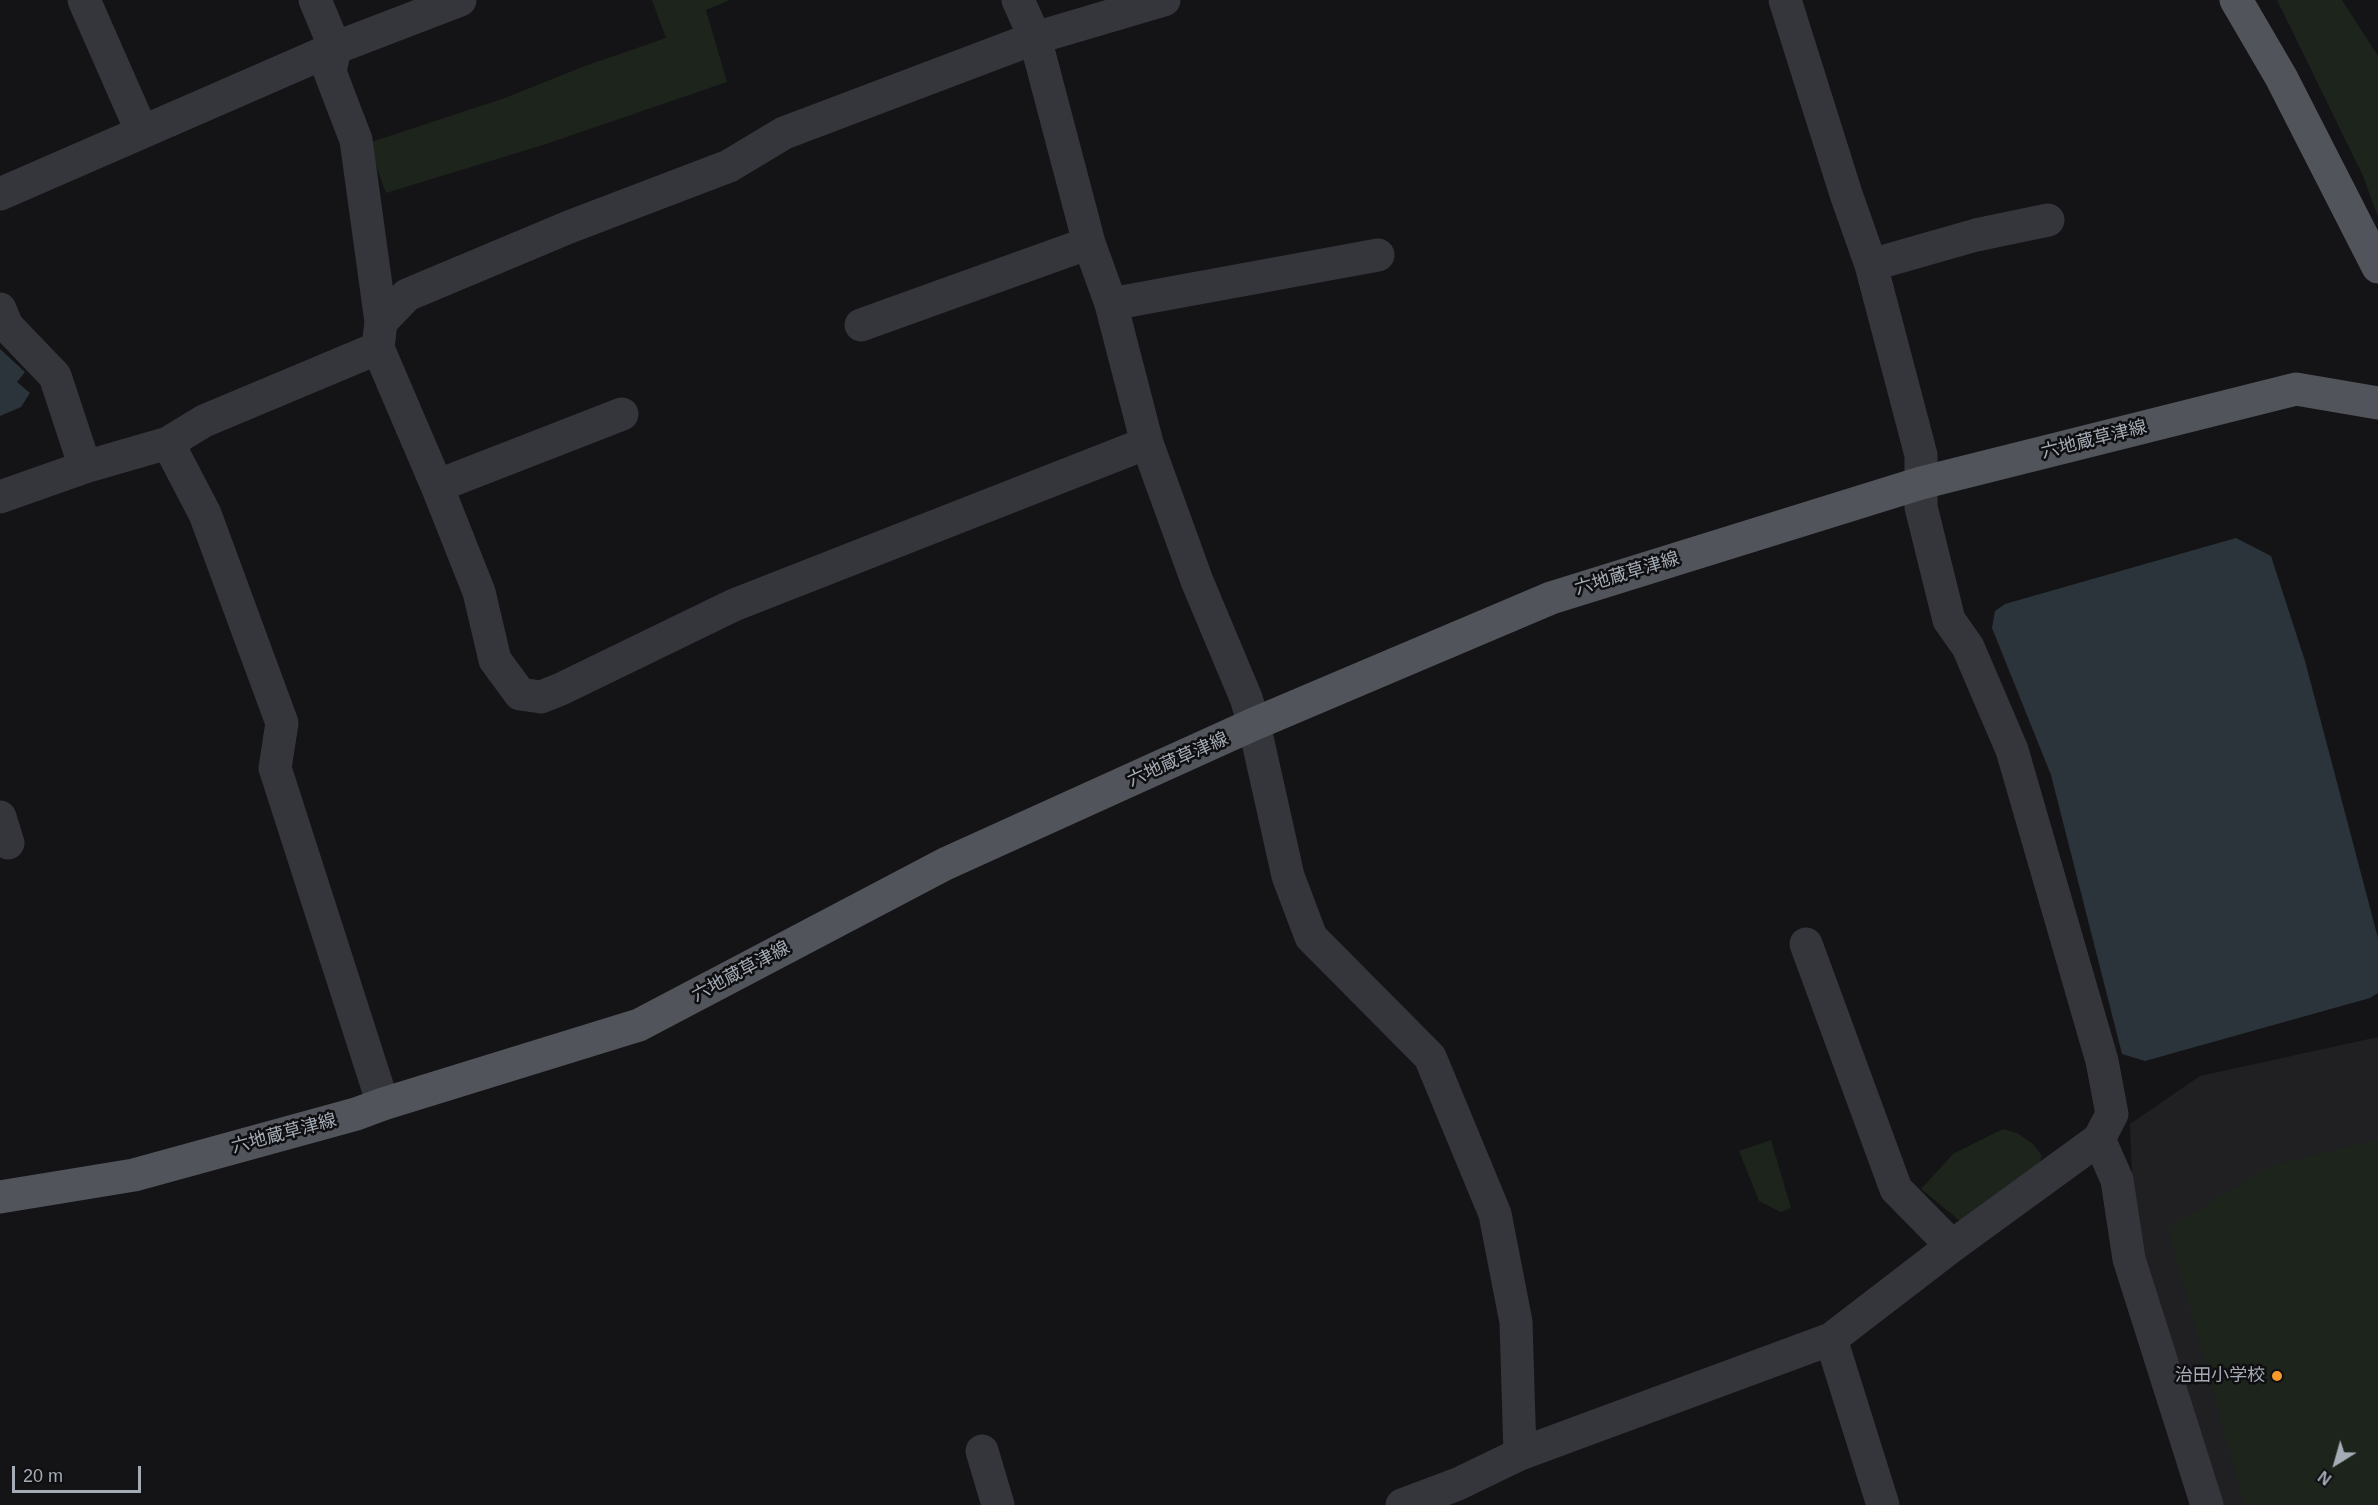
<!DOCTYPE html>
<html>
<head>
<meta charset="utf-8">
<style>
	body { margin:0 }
	#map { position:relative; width:2378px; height:1505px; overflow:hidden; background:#141416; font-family:Helvetica,sans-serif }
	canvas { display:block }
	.north { position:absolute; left:2306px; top:1433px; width:60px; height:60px; -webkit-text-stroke:4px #0f0f11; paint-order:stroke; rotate:217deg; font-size:16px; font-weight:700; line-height:24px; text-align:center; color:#a5acb6 }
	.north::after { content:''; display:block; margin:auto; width:21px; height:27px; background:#a5acb6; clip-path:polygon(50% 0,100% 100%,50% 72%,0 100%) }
	.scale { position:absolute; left:12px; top:1466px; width:129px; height:27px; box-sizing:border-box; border:3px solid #a5acb6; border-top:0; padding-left:8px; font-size:18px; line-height:21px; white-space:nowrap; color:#a5acb6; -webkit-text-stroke:4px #0f0f11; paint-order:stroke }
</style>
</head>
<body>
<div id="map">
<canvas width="2378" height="1505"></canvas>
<div class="north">N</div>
<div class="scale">20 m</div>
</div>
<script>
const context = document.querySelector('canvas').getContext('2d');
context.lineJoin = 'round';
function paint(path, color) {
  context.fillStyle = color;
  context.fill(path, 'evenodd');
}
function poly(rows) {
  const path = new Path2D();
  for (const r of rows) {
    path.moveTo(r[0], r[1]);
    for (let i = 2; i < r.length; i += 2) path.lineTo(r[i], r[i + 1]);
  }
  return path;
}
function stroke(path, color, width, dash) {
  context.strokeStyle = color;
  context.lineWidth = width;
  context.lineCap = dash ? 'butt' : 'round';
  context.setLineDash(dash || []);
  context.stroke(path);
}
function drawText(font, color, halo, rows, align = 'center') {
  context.font = font + ' Helvetica,"Noto Sans JP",sans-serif';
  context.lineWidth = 5;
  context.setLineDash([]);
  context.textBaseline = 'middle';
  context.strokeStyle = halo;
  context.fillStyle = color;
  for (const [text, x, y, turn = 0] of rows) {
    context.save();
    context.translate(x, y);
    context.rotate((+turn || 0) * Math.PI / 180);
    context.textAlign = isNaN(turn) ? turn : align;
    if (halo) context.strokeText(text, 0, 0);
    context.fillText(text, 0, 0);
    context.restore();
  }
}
const built = poly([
	[2378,1037,2378,1505,2218,1505,2135,1247,2130,1124,2200,1076]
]);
const green = poly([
	[652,0,730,0,706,10,727,82,546,144,386,193,368,143,505,98,585,66,666,38],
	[2277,0,2342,0,2378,56,2378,217,2363,176],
	[2003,1129,2017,1133,2032,1143,2042,1156,2038,1170,1960,1221,1921,1189,1953,1154],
	[2378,1139,2378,1505,2244,1505,2168,1228,2271,1166],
	[1771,1140,1791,1208,1781,1212,1759,1201,1739,1151]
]);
const water = poly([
	[0,349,25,372,17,382,30,393,21,407,0,416],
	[2236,538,2271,556,2305,661,2378,938,2378,993,2370,998,2145,1061,2122,1054,2051,775,1992,628,1995,611,2005,604]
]);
const minor = poly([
	[84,0,142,132],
	[1018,0,1035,38,1089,243,1111,304,1147,443,1197,581,1246,698,1254,724,1288,876,1311,937,1430,1057,1495,1214,1516,1322,1520,1454],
	[0,194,335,48,460,0],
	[1871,265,1976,235,2048,220],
	[1111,304,1378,255],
	[0,309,7,326,55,376,85,467],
	[381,322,407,295,569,227,729,166,784,133,1035,38,1164,0],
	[861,325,1089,243],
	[378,348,437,486,479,592,495,660,520,694,541,697,561,689,734,605,1147,443],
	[168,443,205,514,282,723,275,768,383,1104],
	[437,486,622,414],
	[0,497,85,467,168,443,204,421,378,348,381,322,356,140,330,72,335,48,315,0],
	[0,817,8,843],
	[1806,944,1896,1189,1952,1246],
	[2099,1139,2117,1180,2129,1259,2207,1505],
	[1831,1339,1883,1505],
	[982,1451,998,1505],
	[1402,1505,1458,1484,1520,1454,1831,1339,1952,1246,2099,1139,2112,1114,2102,1061,2012,750,1968,647,1949,620,1921,507,1921,455,1871,265,1846,194,1785,0]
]);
const major = poly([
	[2236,0,2281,77,2378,267],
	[0,1197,134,1175,356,1114,383,1104,639,1025,945,864,1254,724,1551,598,1921,483,2296,389,2378,403]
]);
const markers = [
	[2277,1376,6,"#f49a2d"]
];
const streetNames = [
	["六地蔵草津線",2094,440,-14],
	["六地蔵草津線",1627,574,-17],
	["六地蔵草津線",1178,760,-24],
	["六地蔵草津線",741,972,-28],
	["六地蔵草津線",284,1134,-15]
];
const poiNames = [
	["治田小学校",2265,1376]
];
paint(built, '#202023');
paint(green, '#1c241c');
paint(water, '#2a343a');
stroke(minor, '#35363b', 33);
stroke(major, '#51545a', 33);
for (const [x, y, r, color] of markers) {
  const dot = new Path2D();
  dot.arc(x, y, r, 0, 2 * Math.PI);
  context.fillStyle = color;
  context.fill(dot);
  stroke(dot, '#0f0f11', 2);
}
drawText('18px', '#a5acb6', '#0f0f11', streetNames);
drawText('18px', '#a5acb6', '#0f0f11', poiNames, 'right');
</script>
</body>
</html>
